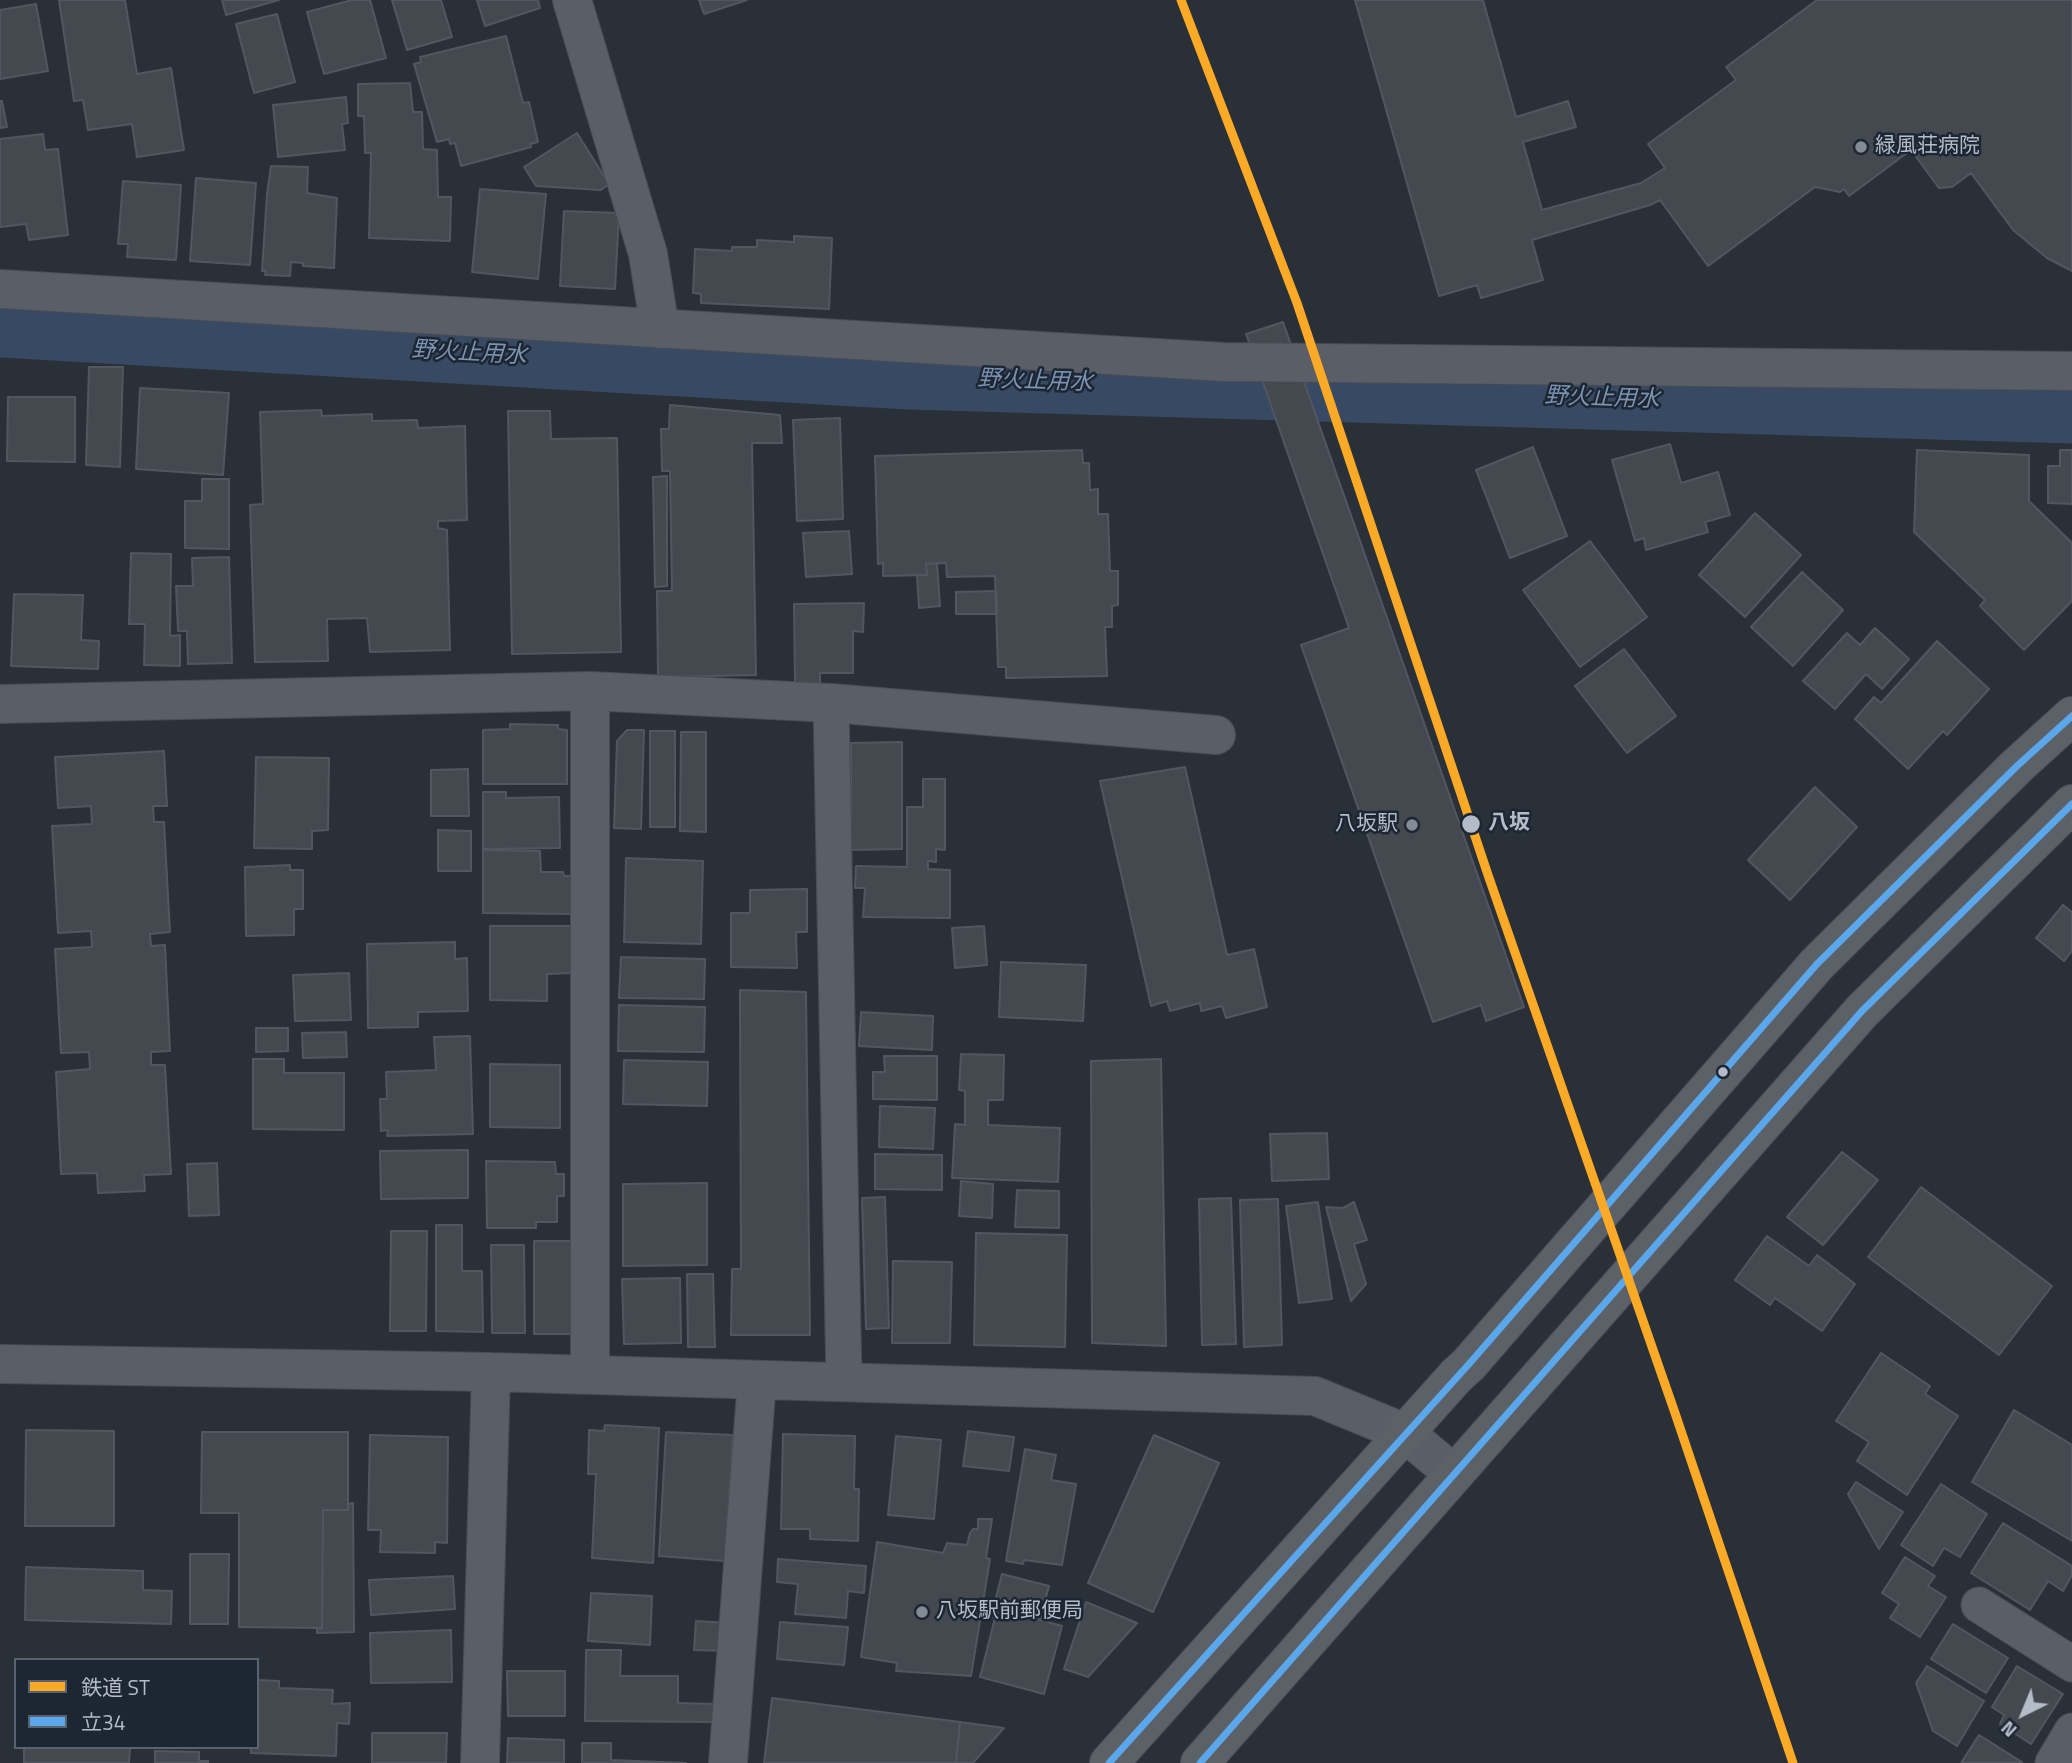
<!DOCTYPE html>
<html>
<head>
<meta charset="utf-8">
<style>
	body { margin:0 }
	#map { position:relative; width:2072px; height:1763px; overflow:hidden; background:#2a3038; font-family:"Titillium Web","Noto Sans JP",sans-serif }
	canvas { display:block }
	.legend { position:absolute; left:14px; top:1658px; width:245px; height:91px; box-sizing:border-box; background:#1d2633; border:2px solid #59626f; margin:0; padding:9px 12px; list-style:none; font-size:21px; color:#b4bcc9 }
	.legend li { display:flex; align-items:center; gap:14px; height:35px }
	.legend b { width:35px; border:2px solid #59626f }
	.north { position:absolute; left:1988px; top:1679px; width:70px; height:70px; -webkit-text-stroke:5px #1d2633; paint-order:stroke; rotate:223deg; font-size:19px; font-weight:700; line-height:28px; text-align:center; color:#b4bcc9 }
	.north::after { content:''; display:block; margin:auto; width:24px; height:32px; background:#b4bcc9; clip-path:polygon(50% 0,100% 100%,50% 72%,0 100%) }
</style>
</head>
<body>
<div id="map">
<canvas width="2072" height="1763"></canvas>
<ul class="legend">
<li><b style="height:9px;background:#faaa27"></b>鉄道 ST</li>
<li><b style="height:9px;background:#5aa8eb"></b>立34</li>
</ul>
<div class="north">N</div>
</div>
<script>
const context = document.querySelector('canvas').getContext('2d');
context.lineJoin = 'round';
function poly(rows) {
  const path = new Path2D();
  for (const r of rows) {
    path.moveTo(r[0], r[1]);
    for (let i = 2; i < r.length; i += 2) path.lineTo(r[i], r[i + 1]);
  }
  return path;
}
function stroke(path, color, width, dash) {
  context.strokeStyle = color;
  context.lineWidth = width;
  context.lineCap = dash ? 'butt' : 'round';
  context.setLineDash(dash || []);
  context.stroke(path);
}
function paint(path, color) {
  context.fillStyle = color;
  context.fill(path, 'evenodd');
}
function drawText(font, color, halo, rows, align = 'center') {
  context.font = font + ' "Titillium Web","Noto Sans JP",sans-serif';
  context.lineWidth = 5;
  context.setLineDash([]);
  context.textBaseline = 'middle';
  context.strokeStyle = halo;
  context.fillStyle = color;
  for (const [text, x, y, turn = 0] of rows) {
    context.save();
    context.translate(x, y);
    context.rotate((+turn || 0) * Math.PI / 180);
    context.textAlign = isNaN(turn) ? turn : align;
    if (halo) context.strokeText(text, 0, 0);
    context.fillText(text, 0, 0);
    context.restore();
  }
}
const canal = poly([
	[0,327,909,379,2072,413]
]);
const building = poly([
	[59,0,125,0,137,74,171,68,184,150,137,157,132,124,88,130,83,100,74,101,59,0],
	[222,0,279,0,226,15,222,0],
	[352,0,370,0,386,58,324,74,307,12,352,0],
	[392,0,441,0,452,37,407,50,392,0],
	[477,0,538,0,540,8,485,26,477,0],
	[699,0,747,0,704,14,699,0],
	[1355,0,1483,0,1516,117,1568,101,1576,127,1523,142,1542,210,1641,183,1665,168,1648,144,1736,80,1726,67,1817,0,2072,0,2072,271,2047,258,2013,230,1971,173,1952,187,1939,188,1911,150,1849,196,1844,189,1840,192,1815,187,1708,266,1660,200,1650,205,1532,240,1543,280,1481,298,1477,285,1439,296,1355,0],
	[36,4,48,71,0,79,0,10,36,4],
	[277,14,295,82,254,93,236,24,277,14],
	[506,36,523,103,529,102,538,142,530,144,531,147,461,166,455,143,450,144,449,139,437,142,414,64,421,62,420,57,506,36],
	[410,83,413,112,422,112,423,149,437,150,438,197,451,197,450,241,369,238,371,153,365,153,364,116,358,116,358,84,410,83],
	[346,97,348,123,342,124,345,150,278,157,273,105,346,97],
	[0,101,2,101,7,127,0,128,0,101],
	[577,133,609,184,601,190,536,186,524,167,577,133],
	[43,134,45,150,58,149,68,235,29,240,26,224,0,227,0,139,43,134],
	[271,166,308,167,307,193,337,198,334,268,303,266,303,263,291,262,290,276,265,275,266,271,262,271,267,194,271,166],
	[196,178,256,183,250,265,190,261,196,178],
	[123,181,181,185,176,260,127,257,128,244,118,244,123,181],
	[480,189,546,194,538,279,472,272,480,189],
	[564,211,619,213,615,289,560,286,564,211],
	[794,236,832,238,829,309,701,303,701,294,693,293,695,249,732,251,732,247,757,247,757,240,794,242,794,236],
	[1283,322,1524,1007,1486,1021,1481,1005,1433,1022,1301,645,1349,628,1246,334,1283,322],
	[89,367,123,367,120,467,86,465,89,367],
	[140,388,229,393,223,475,136,469,140,388],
	[8,397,75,397,75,462,7,461,8,397],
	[670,405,780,415,782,443,752,443,756,675,658,677,657,591,672,591,670,471,662,471,661,429,669,429,670,405],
	[321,410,322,416,372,414,372,421,417,420,418,428,465,426,467,520,438,521,438,528,447,530,450,650,370,652,367,618,327,619,328,661,255,662,250,505,263,504,260,412,321,410],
	[508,411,550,411,551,439,617,438,621,652,512,654,508,411],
	[840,418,843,519,797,521,793,420,840,418],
	[1670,444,1681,483,1718,472,1730,515,1705,522,1708,532,1646,550,1644,538,1635,541,1612,460,1670,444],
	[1533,447,1567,536,1510,558,1476,470,1533,447],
	[1082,450,1083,463,1089,463,1090,490,1098,489,1098,514,1108,514,1110,571,1118,571,1118,605,1112,606,1112,627,1105,627,1107,676,1006,678,1006,667,998,667,995,576,947,577,946,563,926,564,927,575,883,576,883,563,878,564,875,456,1082,450],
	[1917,450,2029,455,2029,501,2072,543,2072,601,2024,650,1980,606,1985,600,1914,532,1917,450],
	[2060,450,2072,450,2072,504,2048,503,2048,466,2060,466,2060,450],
	[667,476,667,586,655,587,653,477,667,476],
	[202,479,229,479,229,549,185,548,185,501,202,501,202,479],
	[1755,513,1801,555,1745,617,1699,575,1755,513],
	[849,531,852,574,806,577,803,533,849,531],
	[1590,541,1647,617,1580,667,1523,590,1590,541],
	[131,553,171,554,170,636,180,635,180,666,144,665,145,624,129,624,131,553],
	[229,557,232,663,188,664,187,631,178,631,176,586,193,586,192,558,229,557],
	[937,563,940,606,919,608,917,575,927,575,926,564,937,563],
	[1802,572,1843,610,1793,666,1751,627,1802,572],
	[996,591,997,614,956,614,956,592,996,591],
	[14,594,83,595,81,640,99,641,98,669,11,666,14,594],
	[864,603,863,632,853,631,853,673,820,673,820,686,795,686,794,604,864,603],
	[1875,628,1909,659,1882,689,1866,674,1835,709,1803,681,1847,633,1860,645,1875,628],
	[1937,641,1989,689,1947,735,1943,731,1908,769,1855,719,1874,697,1881,703,1937,641],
	[1624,649,1676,716,1627,753,1575,686,1624,649],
	[510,724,558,725,558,729,567,730,567,784,483,784,483,730,510,729,510,724],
	[627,730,644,730,641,829,614,828,617,741,627,730],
	[650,731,675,731,675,827,650,827,650,731],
	[681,732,706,732,706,832,680,831,681,732],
	[902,742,902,849,851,850,851,743,902,742],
	[164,751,167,806,153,806,154,822,164,822,170,932,150,934,151,946,165,945,170,1051,151,1052,151,1065,165,1065,171,1174,144,1175,145,1191,98,1193,97,1173,61,1174,56,1072,90,1069,89,1052,61,1053,55,949,92,947,91,931,58,933,52,826,92,824,91,806,58,808,55,757,164,751],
	[256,757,329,758,328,830,312,831,312,849,254,848,256,757],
	[1185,767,1227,955,1254,949,1267,1007,1226,1018,1222,1006,1201,1011,1200,1003,1170,1011,1167,1001,1151,1006,1100,781,1185,767],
	[468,769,469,816,431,816,431,770,468,769],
	[923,779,945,779,945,850,936,849,936,862,928,861,928,869,950,870,950,918,863,917,865,888,855,888,856,866,907,867,907,807,923,807,923,779],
	[1815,787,1857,827,1790,900,1748,860,1815,787],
	[483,792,506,792,506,798,559,797,560,848,483,849,483,792],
	[438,830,471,831,471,871,438,871,438,830],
	[483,850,540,851,541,872,563,872,564,876,574,876,574,914,483,913,483,850],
	[626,858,703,861,701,944,624,942,626,858],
	[290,865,290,870,303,870,303,909,294,909,294,935,246,936,245,867,290,865],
	[807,889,807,932,796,932,797,968,731,967,731,913,750,913,750,890,807,889],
	[2063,905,2072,912,2072,951,2064,961,2036,938,2063,905],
	[490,926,571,926,572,973,547,974,547,1001,490,1000,490,926],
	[984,926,987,965,955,968,952,928,984,926],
	[455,942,455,959,467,958,468,1011,418,1012,418,1027,368,1028,367,944,455,942],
	[621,957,705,959,704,999,619,998,621,957],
	[1001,962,1086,965,1083,1021,999,1017,1001,962],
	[349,973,351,1020,295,1021,293,975,349,973],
	[740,990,806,992,810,1335,731,1335,732,1269,741,1269,740,990],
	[619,1005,705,1007,704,1052,618,1051,619,1005],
	[861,1012,933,1016,932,1050,859,1046,861,1012],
	[256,1028,288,1028,288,1051,256,1052,256,1028],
	[346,1032,347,1057,303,1058,302,1033,346,1032],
	[470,1036,473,1134,387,1136,388,1130,381,1131,380,1099,387,1099,386,1072,436,1070,434,1037,470,1036],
	[961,1054,1004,1055,1003,1100,988,1100,988,1125,1060,1128,1058,1182,952,1178,955,1124,965,1125,965,1091,959,1090,961,1054],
	[884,1056,937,1056,937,1100,873,1099,873,1072,885,1072,884,1056],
	[253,1059,284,1059,284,1073,344,1073,344,1130,253,1129,253,1059],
	[1161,1059,1166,1346,1092,1343,1091,1061,1161,1059],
	[624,1060,708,1062,707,1106,623,1104,624,1060],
	[490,1064,560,1065,560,1128,490,1127,490,1064],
	[880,1106,935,1108,933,1149,879,1147,880,1106],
	[1327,1133,1329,1179,1272,1181,1270,1134,1327,1133],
	[468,1150,468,1198,381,1199,380,1151,468,1150],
	[1842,1152,1878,1180,1823,1245,1787,1217,1842,1152],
	[875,1154,942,1155,942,1190,875,1189,875,1154],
	[486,1161,555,1162,556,1174,564,1174,564,1196,557,1196,557,1222,536,1222,536,1228,487,1228,486,1161],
	[217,1163,219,1215,189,1216,187,1164,217,1163],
	[961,1181,993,1184,992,1218,959,1216,961,1181],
	[707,1183,707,1265,623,1266,623,1184,707,1183],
	[1921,1187,2052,1286,1999,1355,1868,1257,1921,1187],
	[1017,1190,1059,1191,1059,1228,1015,1227,1017,1190],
	[885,1197,889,1328,866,1329,862,1198,885,1197],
	[1231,1198,1236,1344,1202,1345,1199,1199,1231,1198],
	[1278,1199,1282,1345,1244,1347,1240,1200,1278,1199],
	[1318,1202,1332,1299,1299,1303,1286,1206,1318,1202],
	[1354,1202,1367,1240,1354,1244,1366,1284,1351,1301,1326,1207,1343,1208,1354,1202],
	[436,1225,462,1225,462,1271,482,1271,483,1332,436,1331,436,1225],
	[391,1231,427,1231,426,1331,390,1331,391,1231],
	[976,1233,1067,1235,1065,1347,974,1345,976,1233],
	[1767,1236,1809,1266,1817,1255,1855,1284,1822,1331,1775,1298,1770,1305,1735,1280,1767,1236],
	[534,1241,571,1241,572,1334,534,1334,534,1241],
	[491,1245,524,1245,525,1333,492,1333,491,1245],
	[893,1261,952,1262,950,1343,892,1343,893,1261],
	[687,1274,713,1274,715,1347,688,1347,687,1274],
	[680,1278,681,1343,624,1344,622,1279,680,1278],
	[1881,1353,1930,1386,1925,1394,1958,1416,1907,1495,1857,1461,1869,1442,1836,1421,1881,1353],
	[2014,1410,2072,1445,2072,1541,1972,1482,2014,1410],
	[605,1425,659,1428,653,1563,592,1558,596,1474,588,1474,589,1430,604,1431,605,1425],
	[26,1430,114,1431,114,1526,25,1526,26,1430],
	[968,1431,1014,1437,1009,1471,963,1466,968,1431],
	[202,1432,348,1432,348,1510,323,1510,322,1628,239,1627,239,1513,201,1513,202,1432],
	[666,1432,733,1435,725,1561,659,1556,666,1432],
	[783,1434,855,1436,854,1489,859,1489,858,1541,810,1539,810,1529,781,1529,783,1434],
	[370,1435,448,1437,447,1543,435,1542,435,1553,380,1552,381,1530,368,1530,370,1435],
	[1154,1435,1219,1463,1153,1612,1088,1583,1154,1435],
	[896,1436,941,1440,934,1519,888,1515,896,1436],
	[1025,1449,1056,1455,1051,1480,1076,1484,1062,1565,1024,1560,1023,1564,1006,1561,1025,1449],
	[1856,1482,1903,1512,1879,1549,1848,1494,1856,1482],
	[1941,1484,1987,1514,1960,1557,1944,1548,1933,1566,1901,1545,1941,1484],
	[353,1503,354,1632,317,1633,317,1628,322,1628,323,1510,348,1510,348,1504,353,1503],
	[978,1519,992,1519,986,1558,990,1559,971,1676,896,1671,897,1663,861,1657,877,1542,943,1553,947,1543,967,1545,970,1533,973,1529,978,1529,978,1519],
	[2003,1523,2072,1566,2072,1575,2063,1591,2048,1581,2030,1610,1971,1573,2003,1523],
	[190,1554,229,1554,228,1624,190,1624,190,1554],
	[1905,1557,1935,1576,1928,1586,1946,1597,1920,1637,1890,1618,1899,1604,1882,1593,1905,1557],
	[778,1559,866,1566,864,1593,848,1591,846,1618,795,1614,798,1584,777,1582,778,1559],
	[26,1567,143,1571,143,1590,172,1591,171,1624,25,1620,26,1567],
	[1002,1574,1049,1586,1040,1620,1062,1626,1044,1694,980,1677,995,1618,991,1617,1002,1574],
	[453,1576,455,1609,371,1615,369,1580,453,1576],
	[591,1593,652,1596,650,1645,588,1641,591,1593],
	[1086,1602,1137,1623,1088,1677,1064,1669,1086,1602],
	[696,1621,729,1623,727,1651,694,1650,696,1621],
	[780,1622,848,1627,844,1665,777,1659,780,1622],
	[1953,1624,2008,1658,1986,1693,1931,1659,1953,1624],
	[451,1630,452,1682,371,1683,370,1633,451,1630],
	[586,1650,621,1650,620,1676,678,1676,678,1703,715,1704,715,1722,585,1721,586,1650],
	[1927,1666,1984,1701,1957,1746,1933,1731,1916,1683,1927,1666],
	[2017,1666,2063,1694,2031,1744,2000,1724,2004,1715,1992,1707,2017,1666],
	[507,1671,565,1671,565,1716,508,1716,507,1671],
	[257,1680,279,1681,279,1688,333,1690,332,1704,350,1703,349,1724,337,1723,336,1756,251,1753,251,1747,257,1747,257,1680],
	[772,1698,960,1722,956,1763,764,1763,772,1698],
	[960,1722,1004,1728,973,1763,956,1763,960,1722],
	[372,1733,447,1733,446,1763,372,1763,372,1733],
	[1979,1735,2022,1762,2021,1763,1961,1763,1979,1735],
	[508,1738,564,1740,564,1763,507,1763,508,1738],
	[582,1743,611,1743,611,1760,686,1763,582,1763,582,1743],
	[24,1747,130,1747,129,1763,24,1763,24,1747],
	[155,1751,199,1752,199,1761,208,1761,208,1763,155,1763,155,1751]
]);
const service = poly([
	[831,703,844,1382],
	[1979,1605,2072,1664],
	[2053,1763,2072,1731]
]);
const minor = poly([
	[572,0,648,254,660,329],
	[0,289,1224,362,2072,371],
	[590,691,590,1375],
	[0,704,590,691,831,703,1216,735],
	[0,1364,491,1372,1315,1396,1405,1433,1454,1474],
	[480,1763,491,1372],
	[728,1763,757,1380]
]);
const primary = poly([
	[1109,1763,1456,1376,1469,1364,1817,964,2017,766,2072,716],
	[1200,1763,1862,1011,2072,804]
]);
const bus1 = poly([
	[1109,1763,1469,1364,1817,964,2017,766,2072,716],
	[1200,1763,1862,1011,2072,804]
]);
const rail1 = poly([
	[1181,0,1297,303,1487,872,1675,1413,1793,1763]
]);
const markers = [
	[1861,147,7,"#848b96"],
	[1471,824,10,"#b4bcc9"],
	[1412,825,7,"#848b96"],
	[1723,1072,6,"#b4bcc9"],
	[922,1612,7,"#848b96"]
];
const poiNames = [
	["緑風荘病院",1875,147],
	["八坂駅",1398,825,"right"],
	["八坂駅前郵便局",936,1612]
];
const stopNames = [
	["八坂",1488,824]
];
const waterNames = [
	["野火止用水",469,354,3],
	["野火止用水",1035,382,2],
	["野火止用水",1602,399,2]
];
stroke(canal, '#384963', 61);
paint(building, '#444950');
stroke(building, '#52575f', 2);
stroke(service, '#484c53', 37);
stroke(minor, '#484c53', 40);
stroke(primary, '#484c55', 40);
stroke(service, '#5a5e66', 35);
stroke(minor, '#5a5e66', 38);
stroke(primary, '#5c6168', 38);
stroke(bus1, '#5aa8eb', 7);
stroke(rail1, '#faaa27', 9);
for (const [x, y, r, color] of markers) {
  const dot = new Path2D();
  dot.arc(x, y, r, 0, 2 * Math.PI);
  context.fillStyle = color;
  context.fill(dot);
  stroke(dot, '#1d2633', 2.5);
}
drawText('21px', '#b4bcc9', '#1d2633', poiNames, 'left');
drawText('bold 21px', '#b4bcc9', '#1d2633', stopNames, 'left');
drawText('italic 23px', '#7c92b1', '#1d2633', waterNames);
</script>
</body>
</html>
